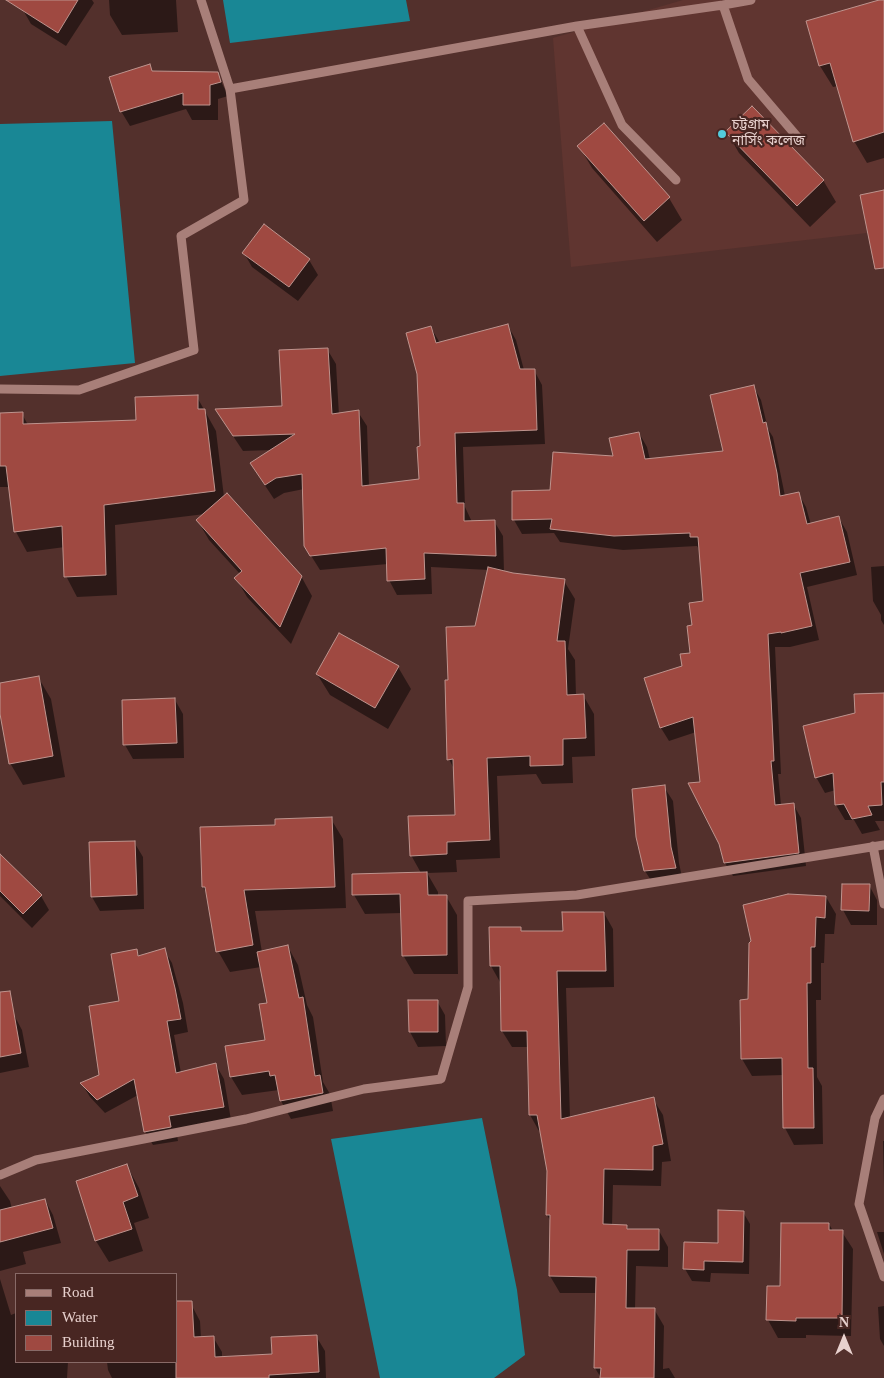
<!DOCTYPE html>
<html>
<head>
<meta charset="utf-8">
<style>
	body { margin:0 }
	#map { position:relative; width:884px; height:1378px; overflow:hidden; background:#53302c; font-family:Georgia,serif }
	canvas { display:block }
	.legend { position:absolute; left:15px; top:1273px; width:162px; height:90px; box-sizing:border-box; background:#482622; border:1px solid #886a67; margin:0; padding:6px 9px; list-style:none; font-size:15px; color:#e8d1ce }
	.legend li { display:flex; align-items:center; gap:10px; height:25px }
	.legend b { width:25px; border:1px solid #886a67 }
	.north { position:absolute; left:819px; top:1313px; width:50px; height:50px; -webkit-text-stroke:4px #482622; paint-order:stroke; rotate:0deg; font-size:14px; font-weight:700; line-height:20px; text-align:center; color:#e8d1ce }
	.north::after { content:''; display:block; margin:auto; width:18px; height:22px; background:#e8d1ce; clip-path:polygon(50% 0,100% 100%,50% 72%,0 100%) }
</style>
</head>
<body>
<div id="map">
<canvas width="884" height="1378"></canvas>
<ul class="legend">
<li><b style="height:6px;background:#a87f79"></b>Road</li>
<li><b style="height:14px;background:#198795"></b>Water</li>
<li><b style="height:14px;background:#9f4941"></b>Building</li>
</ul>
<div class="north">N</div>
</div>
<script>
const context = document.querySelector('canvas').getContext('2d');
context.lineJoin = 'round';
function paint(path, color) {
  context.fillStyle = color;
  context.fill(path, 'evenodd');
}
function poly(rows) {
  const path = new Path2D();
  for (const r of rows) {
    path.moveTo(r[0], r[1]);
    for (let i = 2; i < r.length; i += 2) path.lineTo(r[i], r[i + 1]);
  }
  return path;
}
function stroke(path, color, width, dash) {
  context.strokeStyle = color;
  context.lineWidth = width;
  context.lineCap = dash ? 'butt' : 'round';
  context.setLineDash(dash || []);
  context.stroke(path);
}
function drawText(font, color, halo, rows, align = 'center') {
  context.font = font + ' Georgia,"Noto Sans Bengali",serif';
  context.lineWidth = 4.5;
  context.setLineDash([]);
  context.textBaseline = 'middle';
  context.strokeStyle = halo;
  context.fillStyle = color;
  for (const [text, x, y, turn = 0] of rows) {
    context.save();
    context.translate(x, y);
    context.rotate((+turn || 0) * Math.PI / 180);
    context.textAlign = isNaN(turn) ? turn : align;
    if (halo) context.strokeText(text, 0, 0);
    context.fillText(text, 0, 0);
    context.restore();
  }
}
const built = poly([
	[683,0,884,0,884,231,571,267,553,38]
]);
const water = poly([
	[223,0,406,0,410,21,230,43],
	[112,121,135,363,0,376,0,124],
	[482,1118,517,1290,525,1355,494,1378,380,1378,331,1139]
]);
const shadow = poly([
	[29,0,92,0,94,3,66,46,31,24,23,10],
	[109,0,176,0,178,32,122,35,110,15],
	[884,0,884,158,867,163,854,141,838,86,833,87,820,66],
	[149,66,153,73,217,73,228,96,218,99,218,120,192,120,186,109,130,126,121,111],
	[604,124,669,198,682,220,657,242,592,168,579,146],
	[727,132,823,180,836,202,810,227,739,153],
	[264,226,309,260,318,275,298,301,252,267,244,253],
	[508,326,516,340,524,370,534,370,542,385,545,444,463,447,465,507,472,522,494,521,503,536,504,572,564,581,575,599,568,649,575,660,576,696,583,695,594,714,595,756,572,757,573,783,542,784,536,774,497,776,500,858,456,860,457,872,427,873,438,892,438,896,446,896,457,915,458,974,414,974,403,955,402,913,365,914,354,895,353,876,421,873,411,855,456,816,454,769,449,759,449,682,476,627,489,570,431,567,432,594,397,595,389,580,388,564,320,570,305,546,304,489,284,493,274,499,260,478,273,450,243,451,225,424,283,407,327,349,336,364,339,415,358,412,367,426,369,486,420,481,431,328,440,343],
	[753,386,761,400,768,429,773,437,785,496,798,493,806,507,811,525,839,518,847,532,857,575,807,587,819,640,790,647,775,647,781,774,778,774,781,805,793,804,801,818,806,866,733,876,725,863,701,783,696,732,669,741,661,728,683,667,691,654,694,626,705,602,700,551,697,546,623,550,560,542,554,533,522,534,514,520,513,492,551,491,615,457,639,433,647,447,650,460,724,452],
	[197,397,216,431,224,497,301,576,312,596,291,644,247,597,236,578,240,574,209,540,198,521,205,514,115,525,117,595,77,597,66,576,65,547,27,552,16,532,10,487,0,487,0,414,22,414,28,425,137,421],
	[884,566,884,625,881,620,881,615,873,601,871,567],
	[398,667,411,689,388,729,330,695,317,674],
	[38,677,51,699,65,777,23,785,10,763,0,707,0,684],
	[884,694,884,821,875,821,880,830,862,834,854,820,845,820,836,805,836,790,825,793,816,777,857,714],
	[175,700,183,714,184,758,133,759,125,745],
	[664,787,673,801,679,863,683,882,654,885,645,871],
	[331,819,343,839,346,908,255,911,262,952,288,947,298,965,307,1005,313,1017,323,1082,330,1094,333,1111,291,1119,281,1101,279,1090,242,1095,231,1077,266,1041,268,1004,261,967,230,972,218,951,207,894,203,887,276,826],
	[134,842,143,857,144,909,100,911,92,897],
	[0,869,41,896,49,910,32,928,0,896],
	[869,885,877,900,877,925,851,925,843,910],
	[826,897,836,914,834,934,825,934,824,963,821,963,821,1000,816,1000,817,1077,822,1086,823,1144,794,1145,785,1128,784,1075,752,1076,742,1059,750,1001],
	[604,913,613,929,614,987,566,988,570,1118,653,1099,663,1115,671,1161,662,1162,661,1186,613,1185,612,1226,627,1226,629,1230,659,1231,668,1247,668,1267,636,1266,635,1309,654,1309,664,1326,663,1369,669,1368,675,1378,601,1378,595,1368,597,1293,560,1293,550,1276,551,1222,547,1215,548,1171,541,1131,539,1131,530,1115,529,1047,512,1047,502,1031,500,982,491,966,520,928,523,933,564,932],
	[164,950,172,963,183,1003,188,1032,174,1035,181,1073,216,1065,224,1079,231,1120,176,1130,178,1141,153,1145,145,1131,138,1095,105,1113,90,1097,82,1084,101,1076,136,951,139,956],
	[437,1001,445,1015,446,1046,418,1047,410,1032],
	[14,1015,22,1030,29,1067,0,1073,0,1018],
	[883,1141,884,1141,884,1187],
	[127,1166,139,1188,149,1218,134,1223,143,1251,109,1262,96,1241,77,1182],
	[0,1186,10,1201,12,1209,45,1200,53,1215,61,1243,23,1252,26,1264,0,1271],
	[743,1212,750,1224,749,1274,711,1273,710,1282,692,1281,685,1269,719,1244],
	[829,1224,833,1231,842,1232,853,1249,851,1336,806,1335,806,1338,778,1338,768,1320,781,1288],
	[877,1232,884,1232,884,1254],
	[0,1279,11,1315,16,1313,16,1362,68,1362,67,1378,0,1378],
	[192,1306,200,1321,201,1338,213,1337,222,1352,222,1358,273,1355,316,1336,325,1351,326,1378,112,1378,108,1370,107,1362,176,1362],
	[884,1306,884,1346,880,1339,878,1307]
]);
const building = poly([
	[6,0,78,0,58,33,6,0],
	[879,0,884,0,884,132,853,142,830,63,819,66,806,21,879,0],
	[150,64,152,71,218,72,221,82,210,85,210,105,183,105,183,93,120,112,109,77,150,64],
	[752,106,824,180,797,206,725,132,752,106],
	[604,123,670,197,644,221,577,146,604,123],
	[884,190,884,268,875,269,860,195,884,190],
	[264,224,310,259,289,287,242,253,264,224],
	[508,324,520,369,535,369,537,430,455,433,457,503,464,503,464,521,495,520,496,556,424,553,425,579,387,581,386,548,310,556,304,546,302,474,276,478,265,485,250,463,295,434,233,436,215,409,282,406,279,350,328,348,332,414,359,410,362,486,419,479,417,447,420,446,417,374,406,333,431,326,436,343,508,324],
	[754,385,763,423,766,422,777,473,780,496,799,492,807,524,839,516,850,562,800,573,812,626,781,633,781,632,768,634,774,761,771,761,775,805,794,803,799,853,724,863,719,844,688,783,700,782,693,717,660,728,644,678,682,666,680,654,690,653,687,626,692,625,689,603,703,601,698,537,690,537,690,533,614,536,550,529,552,519,512,520,512,491,550,490,553,452,613,456,609,438,639,432,645,459,723,451,710,395,754,385],
	[198,395,198,409,205,409,215,491,104,505,106,575,64,577,62,526,14,532,6,466,0,466,0,413,23,412,23,424,136,420,135,397,198,395],
	[227,493,302,576,280,627,234,578,242,571,196,520,227,493],
	[488,567,513,573,565,579,557,641,565,641,567,695,584,694,586,738,563,739,563,765,530,766,530,756,487,758,490,840,447,842,447,854,410,856,408,816,455,815,453,759,447,760,445,680,448,680,446,627,475,626,488,567],
	[339,633,399,666,375,708,316,674,339,633],
	[39,676,53,756,9,764,0,714,0,683,39,676],
	[884,693,884,782,881,782,882,805,868,806,872,815,852,819,844,804,835,805,833,773,815,778,803,726,855,713,854,694,884,693],
	[175,698,177,743,123,745,122,700,175,698],
	[665,785,671,847,676,868,644,871,636,837,632,789,665,785],
	[332,817,335,887,244,890,253,945,216,952,205,887,202,887,200,827,275,825,275,819,332,817],
	[135,841,137,895,91,897,89,842,135,841],
	[0,854,42,895,23,914,0,891,0,854],
	[427,872,428,895,447,895,447,955,402,956,400,894,352,895,352,874,427,872],
	[842,884,870,884,869,911,841,910,842,884],
	[788,894,826,896,825,918,816,917,815,947,811,947,811,983,807,983,808,1068,813,1068,814,1128,783,1128,782,1058,741,1059,740,1000,748,999,749,943,751,941,743,905,788,894],
	[562,912,604,912,606,971,557,971,561,1119,654,1097,663,1144,653,1146,653,1170,604,1169,603,1224,627,1225,627,1229,659,1229,659,1250,627,1250,626,1308,655,1308,654,1378,600,1378,601,1368,594,1368,596,1277,549,1276,550,1215,546,1215,547,1171,537,1115,529,1115,527,1031,501,1031,500,966,490,966,489,927,521,927,521,931,563,931,562,912],
	[288,945,299,998,303,997,315,1076,320,1075,323,1093,280,1101,275,1075,270,1076,269,1071,230,1077,225,1046,265,1040,259,1004,267,1003,257,952,288,945],
	[165,948,175,988,181,1019,167,1021,176,1073,216,1063,224,1107,169,1116,171,1127,144,1132,134,1079,97,1100,80,1083,99,1075,89,1006,119,1001,111,954,137,949,138,956,165,948],
	[10,991,21,1053,0,1057,0,992,10,991],
	[408,1000,438,1000,438,1032,409,1032,408,1000],
	[127,1164,138,1196,123,1202,132,1229,95,1241,76,1181,127,1164],
	[45,1199,53,1228,0,1242,0,1210,45,1199],
	[718,1210,744,1211,743,1262,704,1261,704,1270,683,1269,684,1242,718,1243,718,1210],
	[781,1223,829,1223,829,1230,843,1230,842,1318,796,1318,796,1321,766,1320,767,1286,780,1286,781,1223],
	[176,1301,192,1301,194,1337,214,1336,215,1357,272,1354,271,1337,317,1335,319,1372,269,1375,269,1378,176,1378,176,1301]
]);
const minor = poly([
	[723,5,748,79,800,140],
	[577,26,622,125,676,180],
	[230,89,577,26,723,5,751,0],
	[0,389,79,390,194,350,181,236,244,200,230,89,201,0],
	[873,846,884,904],
	[884,1099,875,1118,859,1204,884,1277],
	[0,1175,36,1160,246,1119,364,1089,441,1079,468,987,468,901,577,895,884,845]
]);
const markers = [
	[722,134,5,"#53cbdb"]
];
const poiNames = [
	["চট্টগ্রাম",732,126],
	["নার্সিং কলেজ",732,142]
];
paint(built, '#603530');
paint(water, '#198795');
paint(shadow, '#0007');
paint(building, '#9f4941');
stroke(building, '#be948e', 1);
stroke(minor, '#a87f79', 9);
for (const [x, y, r, color] of markers) {
  const dot = new Path2D();
  dot.arc(x, y, r, 0, 2 * Math.PI);
  context.fillStyle = color;
  context.fill(dot);
  stroke(dot, '#482622', 2);
}
drawText('14px', '#e8d1ce', '#482622', poiNames, 'left');
</script>
</body>
</html>
